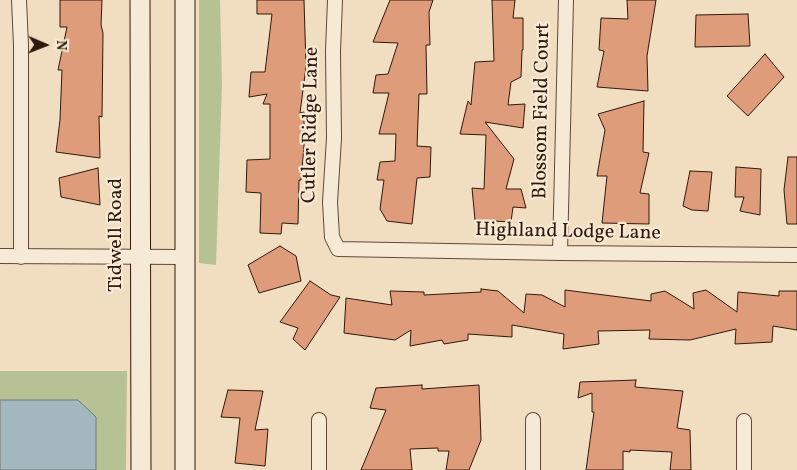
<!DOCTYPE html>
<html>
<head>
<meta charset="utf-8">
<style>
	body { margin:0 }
	#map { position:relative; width:797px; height:470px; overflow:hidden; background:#f1ddbf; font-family:Vollkorn,serif }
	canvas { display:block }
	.north { position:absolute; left:20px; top:20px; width:50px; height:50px; -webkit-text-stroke:4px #f6e9d5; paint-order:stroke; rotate:91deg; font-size:14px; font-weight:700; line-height:20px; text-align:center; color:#30180b }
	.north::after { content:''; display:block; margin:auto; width:18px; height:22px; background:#30180b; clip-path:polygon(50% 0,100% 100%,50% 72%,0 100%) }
</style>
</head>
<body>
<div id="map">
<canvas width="797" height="470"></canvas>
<div class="north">N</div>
</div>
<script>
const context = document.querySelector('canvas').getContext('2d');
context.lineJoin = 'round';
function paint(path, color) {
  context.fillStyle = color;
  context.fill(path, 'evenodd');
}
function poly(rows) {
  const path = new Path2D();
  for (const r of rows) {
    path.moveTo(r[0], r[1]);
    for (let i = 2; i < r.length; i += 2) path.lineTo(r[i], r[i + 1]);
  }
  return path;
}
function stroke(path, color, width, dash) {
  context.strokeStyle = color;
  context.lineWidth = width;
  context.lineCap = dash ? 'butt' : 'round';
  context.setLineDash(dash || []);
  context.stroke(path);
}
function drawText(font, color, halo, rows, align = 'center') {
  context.font = font + ' Vollkorn,serif';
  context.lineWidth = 4.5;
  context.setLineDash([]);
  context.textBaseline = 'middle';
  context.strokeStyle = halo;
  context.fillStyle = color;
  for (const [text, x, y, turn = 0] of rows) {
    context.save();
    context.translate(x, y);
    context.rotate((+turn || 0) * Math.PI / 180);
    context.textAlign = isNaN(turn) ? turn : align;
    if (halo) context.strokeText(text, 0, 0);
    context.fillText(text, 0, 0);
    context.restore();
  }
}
const green = poly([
	[199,0,220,0,222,84,216,265,199,263],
	[0,371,127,371,126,470,0,470]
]);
const water = poly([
	[0,400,78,400,96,417,96,470,0,470,0,400]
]);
const building = poly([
	[60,0,102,0,101,25,103,33,102,117,99,116,100,158,56,152,60,120,62,70,58,70,67,27,60,27,60,0],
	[257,0,304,0,306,67,300,113,304,112,304,146,301,180,299,180,298,224,282,223,281,234,260,233,261,193,246,192,247,160,270,159,270,104,263,104,267,94,249,97,251,72,265,72,272,14,257,14,257,0],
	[390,0,433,0,429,12,430,45,426,45,427,94,419,94,417,146,431,147,430,177,417,178,412,224,387,221,380,209,384,180,377,180,380,162,395,161,396,134,379,134,389,93,373,93,376,75,388,74,398,43,373,42,390,0],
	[492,0,515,0,513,18,523,18,523,50,522,50,521,77,511,82,508,105,525,104,523,128,485,122,514,159,506,189,521,189,526,208,513,207,511,222,475,220,472,188,484,189,486,135,460,134,468,101,471,105,475,62,494,61,492,0],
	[627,0,656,0,647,56,648,91,597,87,604,51,599,50,601,18,628,19,627,0],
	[748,14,750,46,695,47,696,15,748,14],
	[765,54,784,77,748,116,727,96,765,54],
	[644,101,643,152,649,153,640,193,649,194,649,224,602,223,607,176,597,176,605,130,598,114,644,101],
	[788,157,797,157,797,224,787,224,784,190,788,157],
	[736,167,761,169,760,215,740,211,744,197,735,197,736,167],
	[98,168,100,205,61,197,59,178,98,168],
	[690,171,712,172,708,211,692,210,683,206,690,171],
	[280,246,296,256,301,281,259,293,248,265,280,246],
	[310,281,331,295,340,297,305,350,293,339,298,328,280,322,310,281],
	[481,289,498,291,524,313,526,294,542,295,565,307,565,290,651,301,651,294,665,291,694,309,693,293,706,290,737,312,738,292,779,296,779,291,797,291,797,330,773,326,772,342,735,344,736,329,690,340,649,339,650,330,598,331,599,344,563,349,564,334,512,325,512,337,468,334,468,340,444,344,442,340,410,346,411,330,395,340,344,333,346,298,392,305,390,291,424,292,424,295,481,292,481,289],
	[636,380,635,387,683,391,677,428,690,430,691,470,670,470,672,452,630,450,630,452,623,451,623,470,586,470,594,412,592,412,592,393,578,398,580,382,636,380],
	[422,385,422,389,479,385,481,440,469,470,446,470,449,451,438,451,438,448,410,449,412,470,361,470,386,410,370,408,376,388,422,385],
	[228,390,263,391,255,430,268,429,265,466,235,463,240,418,221,417,228,390]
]);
const street = poly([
	[19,0,21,45,21,257],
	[335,0,333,51,334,138,330,202,332,237,338,249,560,253,797,255],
	[560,253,566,0],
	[0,256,185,257],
	[319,420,319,470],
	[533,420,533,470],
	[744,470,744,421]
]);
const secondary = poly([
	[140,0,141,470],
	[185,0,185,470]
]);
const streetNames = [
	["Blossom Field Court",543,111,-89],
	["Cutler Ridge Lane",312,125,-89],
	["Highland Lodge Lane",568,233,1],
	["Tidwell Road",117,235,-90]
];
paint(green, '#b7c294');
paint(water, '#a2b8be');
stroke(water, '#747876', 1);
paint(building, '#de9c7b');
stroke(building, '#30180b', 1);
stroke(street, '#604938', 16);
stroke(secondary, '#30180b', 21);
stroke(street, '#f6e9d5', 14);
stroke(secondary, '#f6e9d5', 19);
drawText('20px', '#30180b', '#f6e9d5', streetNames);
</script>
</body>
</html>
